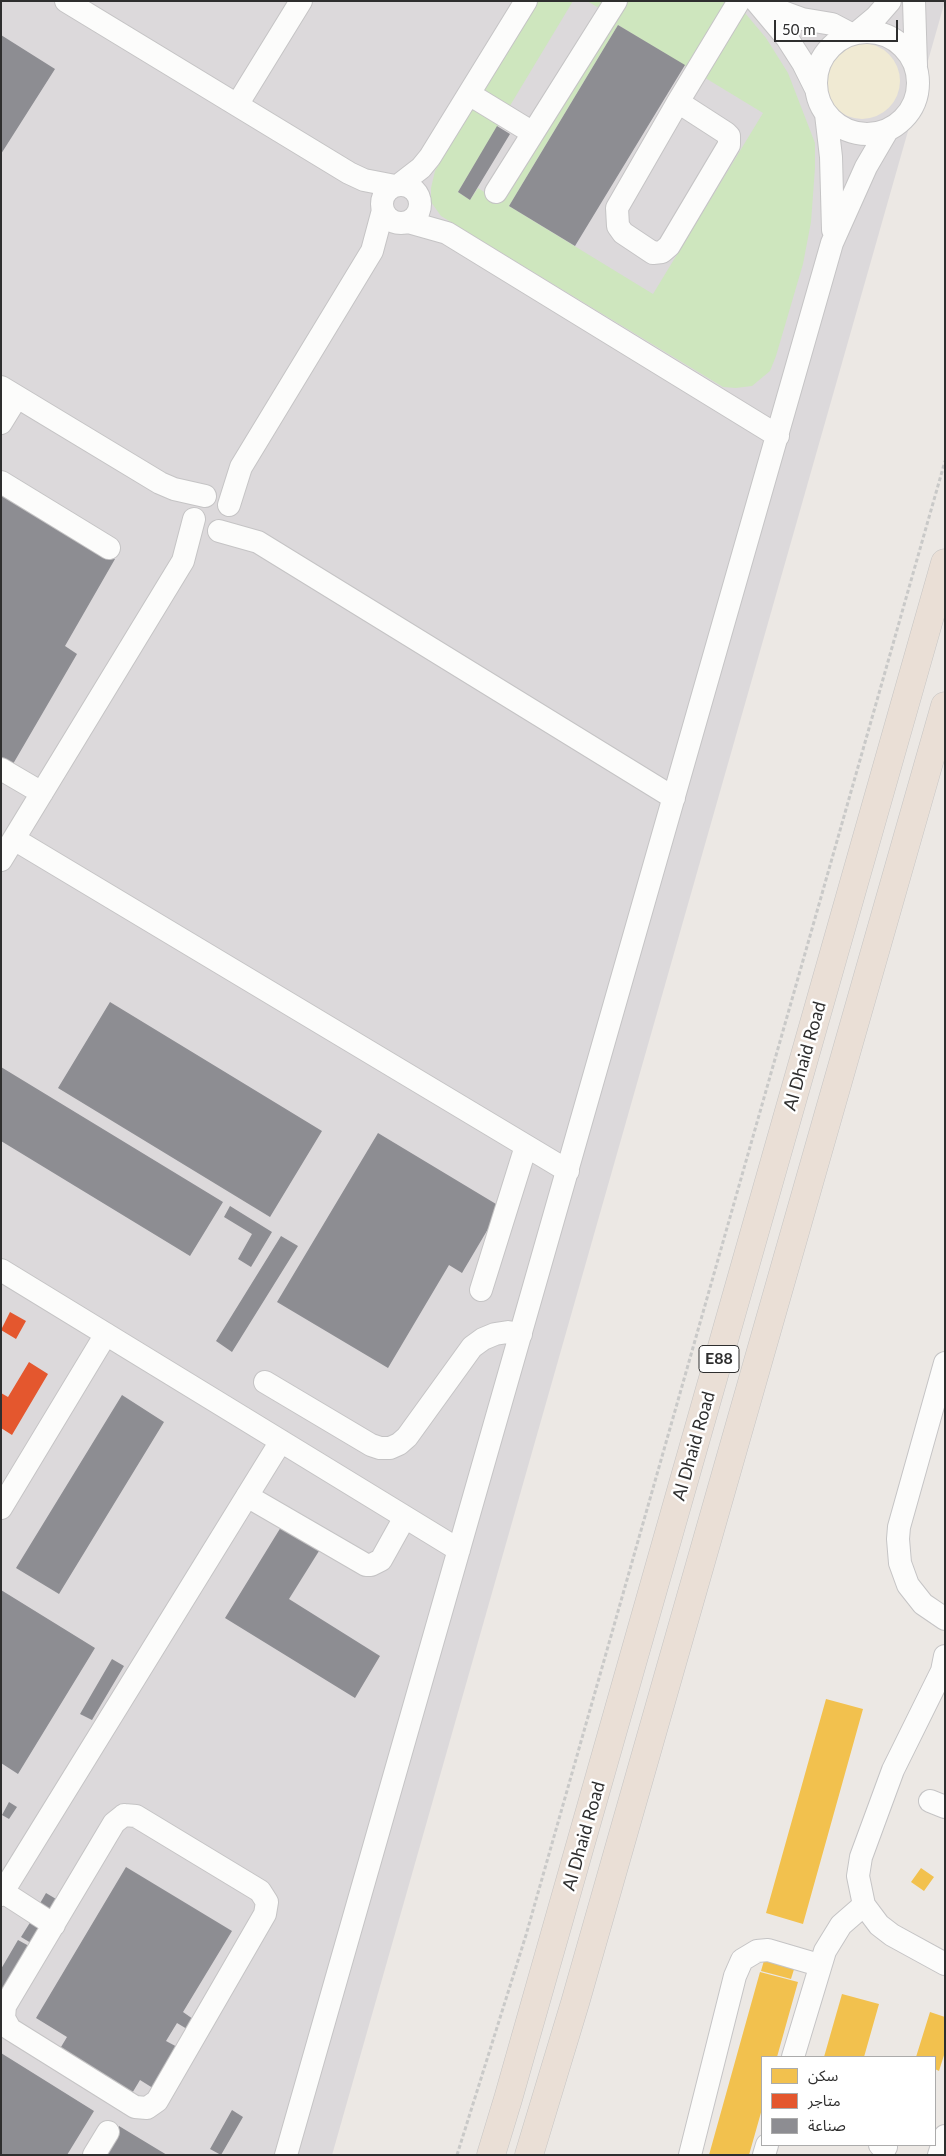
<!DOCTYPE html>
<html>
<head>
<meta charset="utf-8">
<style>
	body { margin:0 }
	#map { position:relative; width:946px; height:2156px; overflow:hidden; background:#ece8e4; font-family:Lato,"Noto Sans Arabic",sans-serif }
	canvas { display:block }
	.frame { position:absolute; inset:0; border:2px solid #2e2e2e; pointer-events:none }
	.legend { position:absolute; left:761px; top:2056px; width:175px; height:90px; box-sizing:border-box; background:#fff; border:1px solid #ababab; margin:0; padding:6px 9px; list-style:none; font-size:15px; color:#2e2e2e }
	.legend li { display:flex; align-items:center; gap:10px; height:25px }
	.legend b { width:25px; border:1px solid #ababab }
	.scale { position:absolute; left:774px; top:20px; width:124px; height:22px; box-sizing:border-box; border:2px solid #2e2e2e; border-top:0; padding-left:6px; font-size:15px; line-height:18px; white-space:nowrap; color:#2e2e2e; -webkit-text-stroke:4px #fff; paint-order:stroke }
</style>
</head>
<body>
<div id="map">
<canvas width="946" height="2156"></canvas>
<div class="frame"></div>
<ul class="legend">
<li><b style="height:14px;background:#f2c14e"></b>سكن</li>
<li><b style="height:14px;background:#e4572e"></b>متاجر</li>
<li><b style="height:14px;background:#8d8d92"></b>صناعة</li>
</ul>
<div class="scale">50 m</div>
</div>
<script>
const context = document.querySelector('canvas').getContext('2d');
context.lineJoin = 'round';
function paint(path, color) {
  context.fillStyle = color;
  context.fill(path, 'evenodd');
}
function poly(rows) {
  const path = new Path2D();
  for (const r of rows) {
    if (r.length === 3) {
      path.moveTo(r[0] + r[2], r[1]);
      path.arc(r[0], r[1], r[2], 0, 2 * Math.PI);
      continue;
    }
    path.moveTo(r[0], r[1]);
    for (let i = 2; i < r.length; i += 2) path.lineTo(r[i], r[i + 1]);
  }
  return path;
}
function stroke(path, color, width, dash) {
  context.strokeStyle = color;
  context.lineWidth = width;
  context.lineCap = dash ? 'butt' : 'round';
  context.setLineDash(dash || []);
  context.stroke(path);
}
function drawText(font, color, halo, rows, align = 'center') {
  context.font = font + ' Lato,sans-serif';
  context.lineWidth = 5;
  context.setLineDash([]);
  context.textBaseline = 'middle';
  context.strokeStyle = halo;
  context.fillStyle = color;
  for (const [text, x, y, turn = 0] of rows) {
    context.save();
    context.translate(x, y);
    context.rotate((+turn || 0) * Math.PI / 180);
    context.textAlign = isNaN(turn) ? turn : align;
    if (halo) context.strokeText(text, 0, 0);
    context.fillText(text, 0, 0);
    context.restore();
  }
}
const industrial = poly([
	[1,1,945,1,332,2155,1,2155]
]);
const green = poly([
	[538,1,573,1,458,192,470,200,478,188,492,197,604,11,587,1,727,1,745,13,766,38,788,73,815,143,815,168,811,222,803,264,776,356,770,371,752,386,736,388,723,387,441,216,431,202,431,188,435,171],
	[618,25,763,113,653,294,509,206]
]);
const sand = poly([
	[862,81,38]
]);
const homes = poly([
	[826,1699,863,1709,803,1924,766,1913],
	[921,1868,934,1877,924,1891,911,1882],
	[765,1957,795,1966,791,1979,761,1971],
	[760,1972,798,1982,777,2057,762,2057,762,2109,749,2155,709,2155],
	[842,1994,879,2004,864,2057,824,2057],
	[930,2012,945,2017,945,2052,939,2071,935,2069,935,2057,916,2057]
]);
const shops = poly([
	[10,1312,26,1321,16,1339,1,1330],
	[29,1362,48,1374,12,1435,1,1428,1,1393,8,1397]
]);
const industry = poly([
	[618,25,685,65,575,246,509,206],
	[1,35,55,69,1,154],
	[497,126,510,134,470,200,458,192],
	[1,492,115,559,65,646,77,654,13,764,1,757],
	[110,1002,322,1131,270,1217,58,1088],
	[1,1067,223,1202,190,1256,1,1141],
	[378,1133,501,1207,462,1273,449,1265,388,1368,277,1302],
	[230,1206,272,1232,251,1267,238,1259,252,1234,224,1217],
	[281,1236,298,1246,232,1352,216,1341],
	[122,1395,164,1422,59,1594,16,1568],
	[281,1527,319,1551,289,1599,380,1656,355,1698,225,1618],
	[1,1590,95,1648,18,1774,1,1763],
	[112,1659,124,1666,92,1720,80,1714],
	[9,1802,17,1807,9,1819,2,1815],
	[126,1867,232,1931,183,2012,193,2019,187,2029,177,2023,166,2041,181,2049,156,2090,140,2080,128,2100,55,2057,67,2037,36,2018],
	[46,1893,56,1899,50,1911,39,1905],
	[31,1921,41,1927,31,1943,21,1937],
	[18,1940,29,1946,1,1993,1,1969],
	[1,2053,94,2111,67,2155,1,2155],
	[232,2110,243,2117,221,2155,210,2149],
	[119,2126,167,2155,102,2155]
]);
const path = poly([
	[457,2155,526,1935,945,461]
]);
const minor = poly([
	[66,1,349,173,364,180,395,186],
	[756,1,787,38,803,63,816,89],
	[762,1,783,12,802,19,832,24,851,34],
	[914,1,916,66],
	[867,83,51],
	[858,32,876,17,890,1],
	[469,94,533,133],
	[678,102,726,133,729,136,729,145,669,246,662,252,653,253,623,233,618,226,617,208,678,102,739,1],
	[237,105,301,1],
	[826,114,831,157,833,230],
	[399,185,421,168,430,157,526,1],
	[401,204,19],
	[496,192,616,1],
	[408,222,447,233,778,436],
	[1,387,160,483,174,489,205,496],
	[1,423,17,397],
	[1,482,109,548],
	[229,505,241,467,372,251,383,210],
	[219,531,258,542,674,798],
	[1,769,42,793],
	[14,839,568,1171],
	[1,860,183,561,194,519],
	[1,1270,459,1550],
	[481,1290,526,1146],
	[945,1363,899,1527,898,1539,900,1563,908,1585,923,1604,945,1619],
	[265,1382,371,1445,380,1448,390,1448,399,1444,407,1437,472,1347,483,1339,495,1334,508,1332,521,1334],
	[247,1496,366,1565,371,1565,381,1560,405,1517],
	[1,1508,106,1334],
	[945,1656,942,1671,893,1770,861,1857,858,1876,864,1905,879,1925,892,1935,945,1964],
	[930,1801,945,1807],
	[124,1815,136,1816,260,1891,267,1902,265,1914,157,2101,147,2108,135,2107,10,2029,4,2018,5,2006,114,1823,124,1815],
	[3,1892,54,1925],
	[1,1895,281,1441],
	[793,2057,825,1951,841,1925,864,1905],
	[880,2145,886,2147],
	[94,2155,108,2132],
	[286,2155,832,243,866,167,887,131],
	[690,2155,735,1976,742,1960,757,1951,768,1950,819,1965],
	[764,2155,767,2145],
	[939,2155,945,2136]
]);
const highway = poly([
	[491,2155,508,2099,945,563],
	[529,2155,575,2003,945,706]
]);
const shields = [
	[719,1359,40]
];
const shieldNames = [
	["E88",719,1359]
];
const streetNames = [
	["Al Dhaid Road",805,1056,-74],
	["Al Dhaid Road",694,1446,-74],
	["Al Dhaid Road",584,1836,-74]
];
paint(industrial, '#dcd9db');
paint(green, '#cee6be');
paint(sand, '#f0ead3');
paint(homes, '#f2c14e');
paint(shops, '#e4572e');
paint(industry, '#8d8d92');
stroke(minor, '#c5c4c5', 24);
stroke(highway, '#c6c5c4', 29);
stroke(path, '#c9c9c8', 3, [4, 2.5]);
stroke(minor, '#fcfcfb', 22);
stroke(highway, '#eadfd6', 28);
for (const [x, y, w] of shields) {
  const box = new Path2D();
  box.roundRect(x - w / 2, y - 13.5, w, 27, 4);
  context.fillStyle = '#fff';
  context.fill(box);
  stroke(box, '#2e2e2e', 1);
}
drawText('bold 16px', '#2e2e2e', null, shieldNames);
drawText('18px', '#2e2e2e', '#fff', streetNames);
</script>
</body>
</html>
